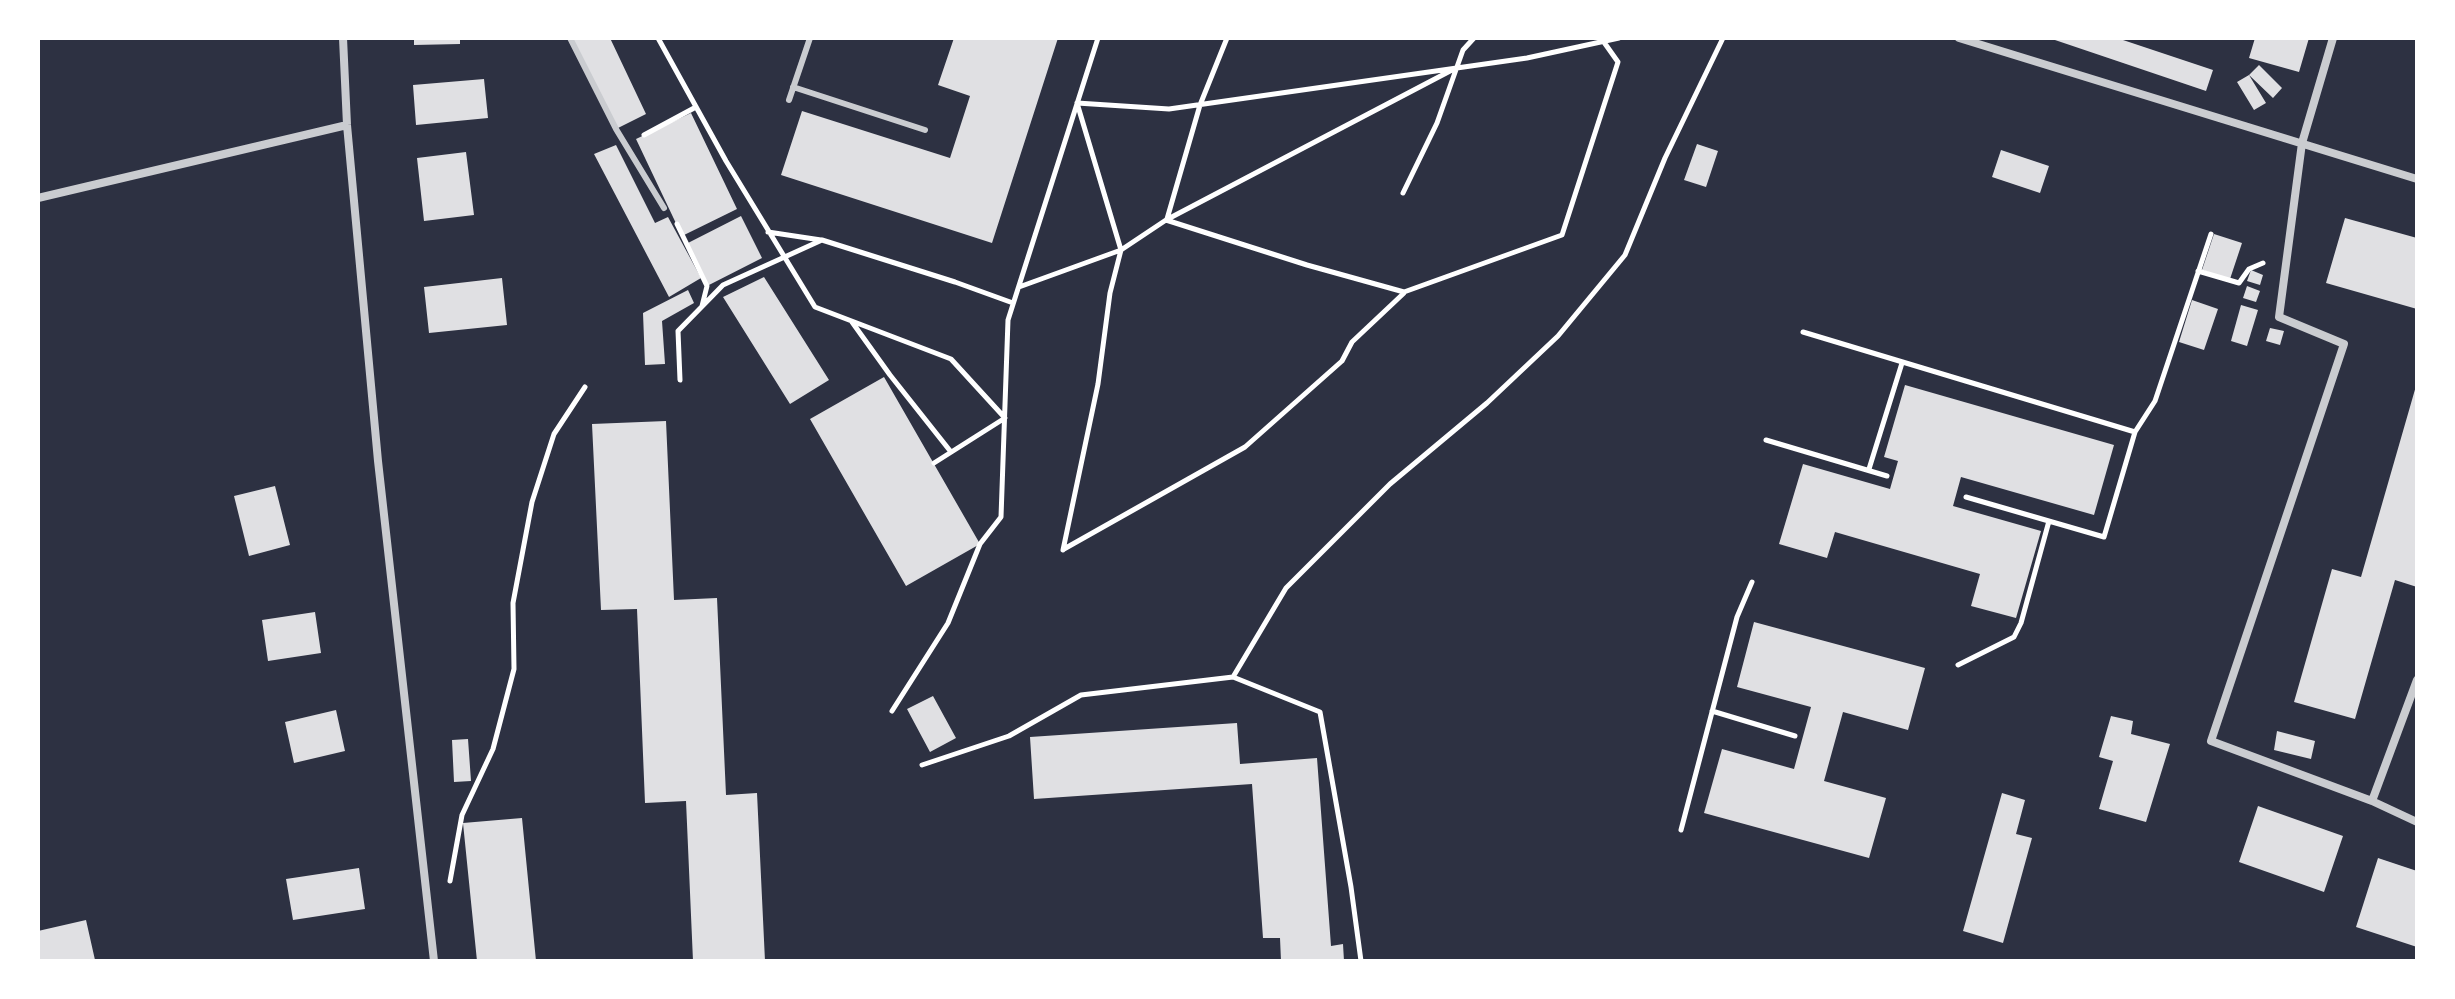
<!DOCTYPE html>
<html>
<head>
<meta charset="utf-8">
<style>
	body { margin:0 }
	#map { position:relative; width:2455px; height:999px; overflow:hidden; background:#2d3142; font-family:"Noto Sans",sans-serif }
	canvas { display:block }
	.frame { position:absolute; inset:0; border:40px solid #fff; pointer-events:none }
</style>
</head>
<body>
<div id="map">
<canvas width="2455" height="999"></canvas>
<div class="frame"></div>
</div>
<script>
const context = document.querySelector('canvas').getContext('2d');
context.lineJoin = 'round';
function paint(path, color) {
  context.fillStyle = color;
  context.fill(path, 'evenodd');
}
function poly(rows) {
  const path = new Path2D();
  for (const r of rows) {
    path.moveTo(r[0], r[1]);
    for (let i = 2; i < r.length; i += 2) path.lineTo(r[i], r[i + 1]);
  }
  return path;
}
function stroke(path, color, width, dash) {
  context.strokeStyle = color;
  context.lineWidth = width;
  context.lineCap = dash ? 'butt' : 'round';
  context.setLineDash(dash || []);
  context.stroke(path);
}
const building = poly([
	[414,38,460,38,460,44,414,45],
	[570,38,610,38,646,114,616,129],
	[954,38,1058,38,992,243,781,175,802,111,950,158,970,96,938,85],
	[2117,38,2213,70,2206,91,2052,39],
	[2255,38,2309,38,2299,72,2249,58],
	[2259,65,2282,88,2273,98,2249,75],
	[2249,75,2266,103,2254,110,2237,82],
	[484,79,488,118,416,125,413,85],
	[691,113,737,209,682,236,636,139],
	[1697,144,1718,151,1706,187,1684,180],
	[616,145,655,223,668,217,701,278,669,297,594,154],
	[2001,150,2049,166,2040,193,1992,177],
	[466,152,474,215,424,221,417,158],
	[741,216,762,258,707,286,686,244],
	[2345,218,2417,238,2417,309,2326,283],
	[2214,234,2242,243,2230,279,2202,270],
	[2251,270,2263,275,2260,285,2247,281],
	[764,277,829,380,790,404,723,297],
	[502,278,507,325,429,333,424,287],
	[2247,286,2260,291,2256,302,2243,298],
	[688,290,694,303,662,321,665,364,645,365,643,313],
	[2192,300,2218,309,2204,350,2179,342],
	[2241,305,2258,310,2247,346,2231,341],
	[2270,328,2284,331,2280,345,2266,341],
	[884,377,980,544,906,586,810,419],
	[1905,385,2114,445,2094,515,1961,477,1953,506,2041,531,2016,618,1971,606,1980,574,1835,532,1827,558,1779,544,1803,464,1890,489,1898,461,1884,457],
	[2416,386,2417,587,2395,580,2355,719,2294,702,2332,569,2361,577],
	[666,421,674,600,717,598,726,795,757,793,765,961,693,961,686,801,645,803,637,609,601,610,592,424],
	[275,486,290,545,249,556,234,496],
	[315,612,321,653,268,661,262,620],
	[1754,622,1925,668,1908,730,1843,712,1824,781,1886,798,1869,858,1704,813,1722,749,1794,769,1811,707,1737,687],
	[933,696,956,738,930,752,907,709],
	[336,710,345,751,294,763,285,722],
	[2111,716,2133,721,2131,734,2170,744,2146,822,2099,809,2113,761,2099,757],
	[1237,723,1240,764,1317,758,1331,946,1343,944,1344,961,1281,961,1280,938,1263,938,1252,784,1034,799,1030,737],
	[2277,731,2315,741,2311,759,2274,750],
	[468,739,471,781,454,782,452,740],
	[2002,793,2025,800,2016,834,2032,838,2003,943,1963,931],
	[2258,806,2343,836,2324,892,2239,862],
	[522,818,536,961,477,961,463,823],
	[2378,858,2417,871,2417,947,2356,927],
	[359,868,365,909,293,920,286,879],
	[86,920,95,960,38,961,38,931]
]);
const path = poly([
	[658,38,726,161,815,307,951,359,1005,418,934,463],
	[644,135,696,107],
	[1403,193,1437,123,1463,50,1474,38],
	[1167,219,1200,105,1227,38],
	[1166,220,1307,265,1404,292,1562,235,1618,62,1601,38],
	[677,224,707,286,702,306],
	[768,232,821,240],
	[2198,271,2239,283,2249,269,2263,263],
	[1019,287,1121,250,1166,220,1452,70],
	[852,322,890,375,951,452],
	[1803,332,2135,432,2104,537,1966,497],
	[680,380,678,331,723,285,822,240,955,282,1013,303],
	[2135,432,2155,401,2211,234],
	[1766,440,1887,476],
	[1869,469,1902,363],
	[1064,549,1245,447,1342,361,1352,342,1404,293],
	[1063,550,1098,384,1110,293,1121,250,1077,103,1169,109,1527,58,1619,38],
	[1958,665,2014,637,2021,623,2049,521],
	[1233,677,1286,588,1390,484,1487,403,1558,336,1625,255,1665,158,1723,38],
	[892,711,948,623,980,544,1001,517,1008,320,1098,38],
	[1712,711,1795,736],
	[922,765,1009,736,1081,695,1233,677,1320,712,1351,887,1361,961],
	[1681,830,1737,617,1752,582],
	[450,881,462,815,493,749,514,669,513,603,532,502,554,434,585,387]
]);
const service = poly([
	[570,38,616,129,664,208],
	[793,87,925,130],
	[789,100,810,38]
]);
const minor = poly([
	[343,38,347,125,378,461,434,961],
	[1959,38,2417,179],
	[2333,38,2302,143,2279,317,2344,344,2211,741,2372,801,2417,822],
	[38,198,347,125],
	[2372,801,2417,680]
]);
paint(building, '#e0e0e3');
stroke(path, '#fff', 5);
stroke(service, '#caccd0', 6);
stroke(minor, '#caccd0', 8);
</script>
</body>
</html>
